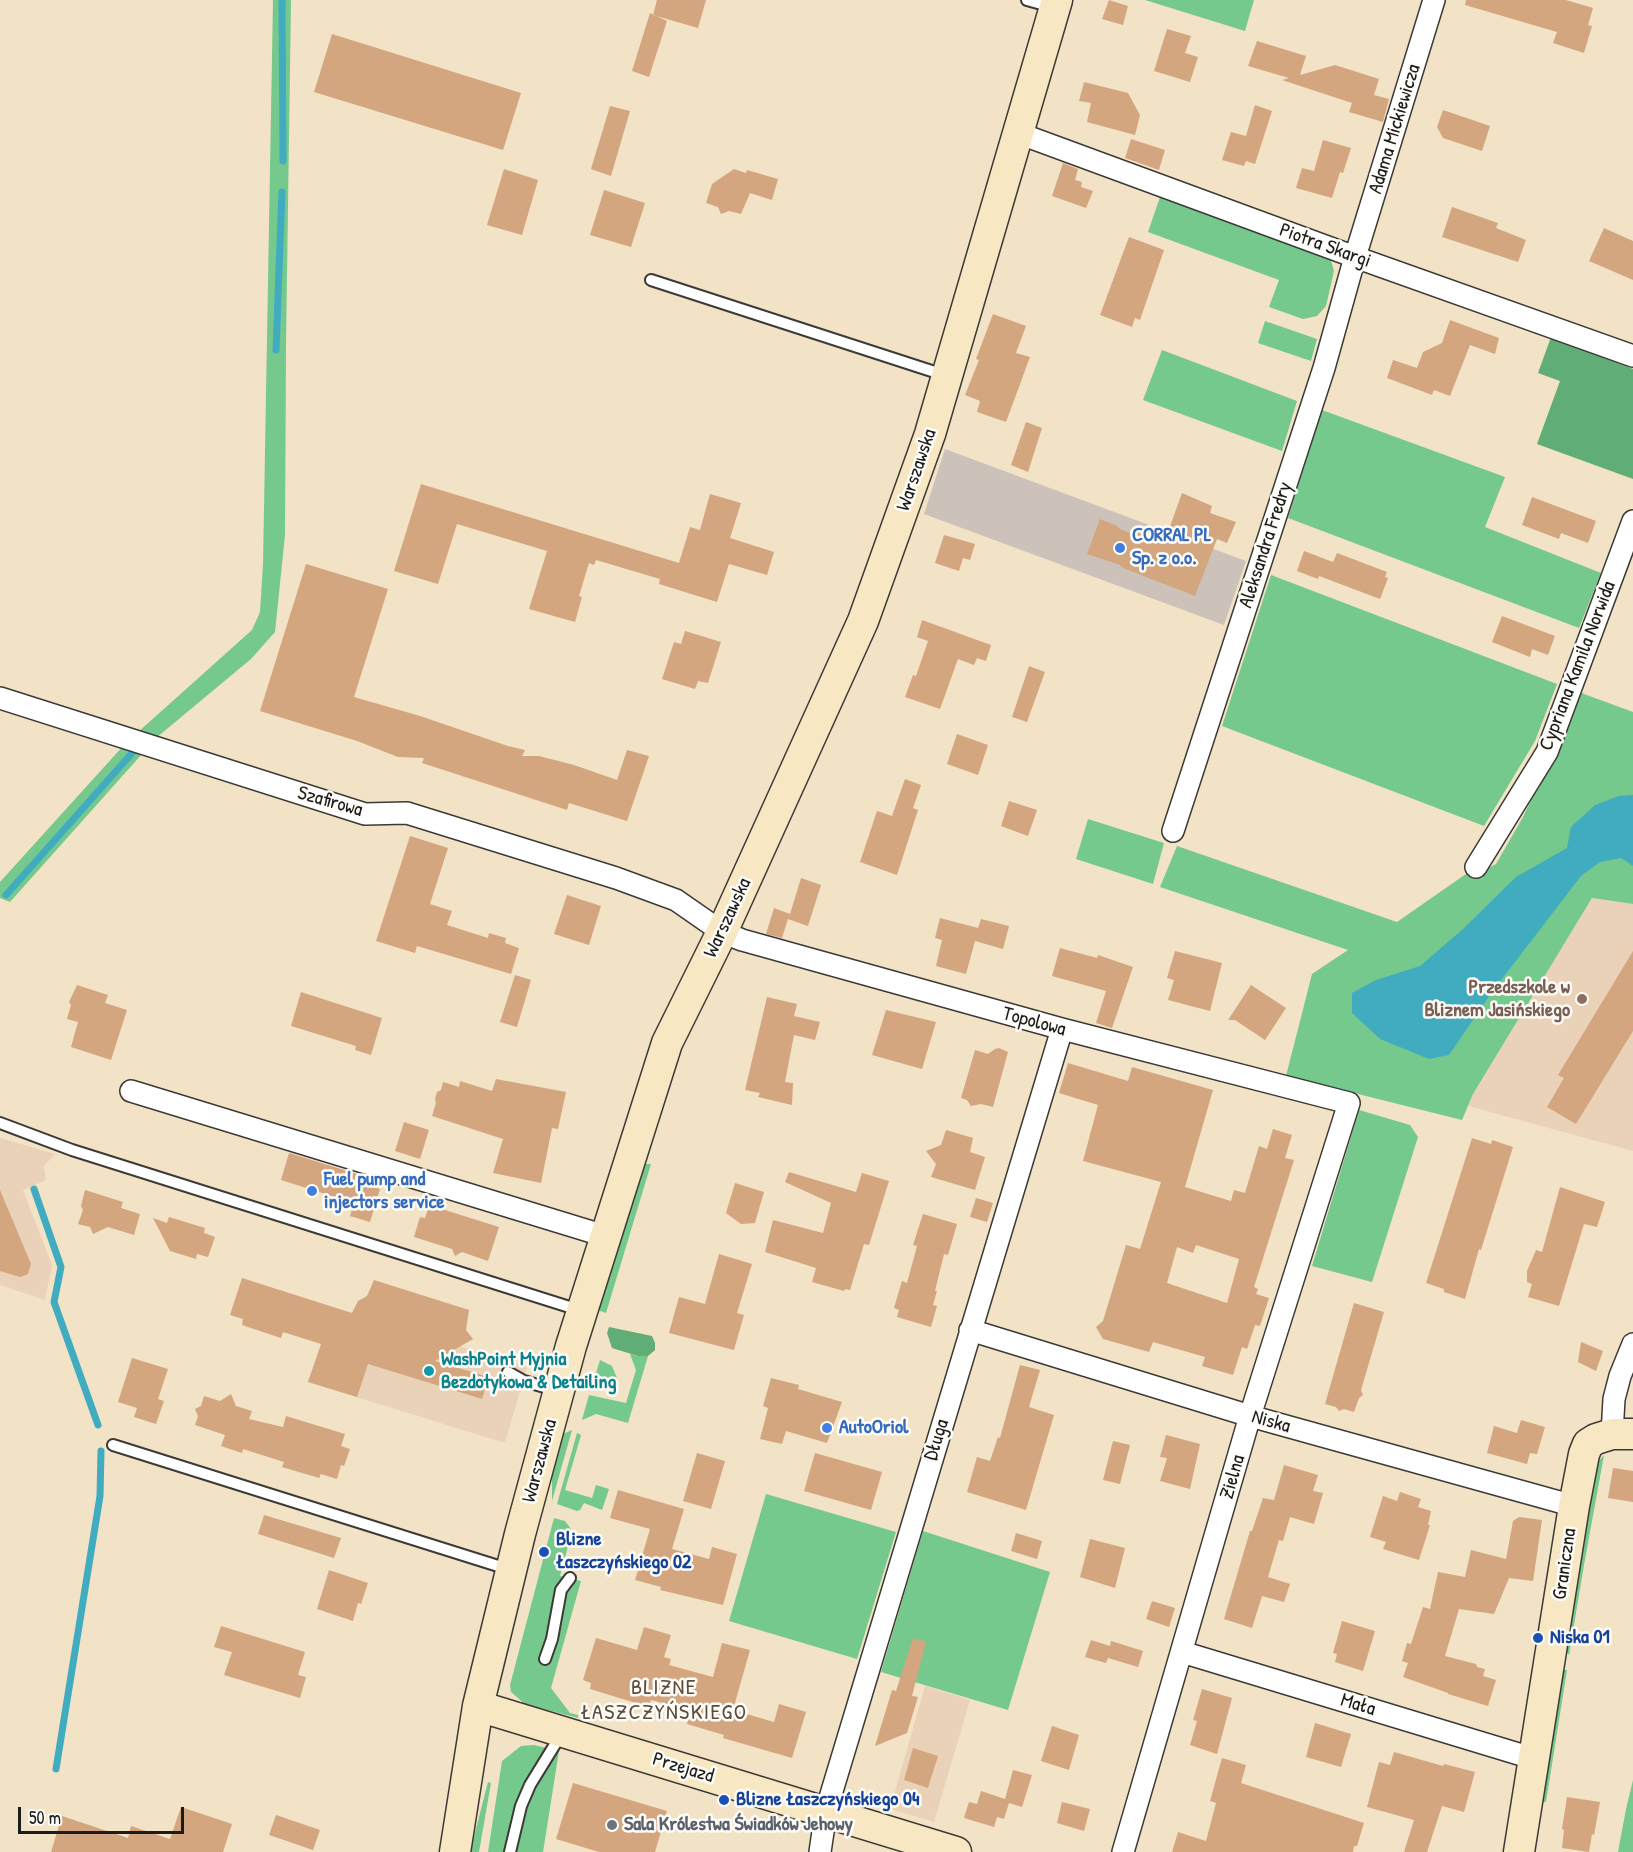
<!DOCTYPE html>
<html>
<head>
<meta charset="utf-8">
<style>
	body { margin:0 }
	#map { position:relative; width:1633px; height:1852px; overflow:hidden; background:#f2e2c6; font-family:"Patrick Hand",sans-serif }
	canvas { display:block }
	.scale { position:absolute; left:18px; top:1807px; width:166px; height:27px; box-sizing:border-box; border:3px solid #1c1c1c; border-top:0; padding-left:8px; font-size:18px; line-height:21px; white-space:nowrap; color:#1c1c1c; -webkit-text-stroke:4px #fdfcf7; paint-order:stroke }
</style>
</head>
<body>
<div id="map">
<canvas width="1633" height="1852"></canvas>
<div class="scale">50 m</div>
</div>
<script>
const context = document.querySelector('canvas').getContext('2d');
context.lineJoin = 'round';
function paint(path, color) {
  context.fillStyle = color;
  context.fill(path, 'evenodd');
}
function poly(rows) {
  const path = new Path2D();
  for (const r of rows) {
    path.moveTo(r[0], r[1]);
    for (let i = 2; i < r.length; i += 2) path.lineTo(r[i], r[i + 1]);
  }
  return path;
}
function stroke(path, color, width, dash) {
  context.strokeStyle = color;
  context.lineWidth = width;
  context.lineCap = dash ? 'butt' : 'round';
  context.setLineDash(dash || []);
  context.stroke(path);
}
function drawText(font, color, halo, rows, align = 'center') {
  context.font = font + ' "Patrick Hand",sans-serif';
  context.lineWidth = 5;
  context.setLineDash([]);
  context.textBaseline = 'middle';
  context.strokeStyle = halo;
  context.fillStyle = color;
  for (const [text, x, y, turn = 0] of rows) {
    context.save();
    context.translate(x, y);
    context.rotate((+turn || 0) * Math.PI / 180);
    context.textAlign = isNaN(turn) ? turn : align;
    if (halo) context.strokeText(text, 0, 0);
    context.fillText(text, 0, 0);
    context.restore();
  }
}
const built = poly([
	[1592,898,1633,904,1633,1151,1468,1106,1473,1094],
	[0,1138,55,1154,44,1166,46,1180,23,1190,52,1265,45,1300,0,1285],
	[334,1308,527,1367,505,1443,308,1382],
	[925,1686,970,1700,934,1822,890,1809]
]);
const industrial = poly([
	[945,449,1246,561,1224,625,924,514]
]);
const green = poly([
	[273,0,291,0,286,344,285,535,275,632,251,659,156,738,137,733,252,630,260,612,263,564],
	[1145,0,1254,0,1245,31],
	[1160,197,1330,257,1334,271,1326,306,1317,316,1303,319,1269,307,1279,280,1148,232],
	[1265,321,1317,339,1311,361,1258,343],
	[1162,350,1297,401,1282,451,1143,400],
	[1322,410,1505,477,1485,527,1601,573,1579,628,1288,518],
	[1271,575,1557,684,1535,741,1484,826,1222,726],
	[1578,690,1584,694,1633,712,1633,904,1592,898,1473,1094,1462,1120,1286,1076,1312,974,1348,950,1160,887,1177,846,1397,922,1476,867,1482,871,1496,864,1523,817,1556,747],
	[124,745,142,754,10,902,0,898,0,882],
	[1088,819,1164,843,1153,884,1076,859],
	[1359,1110,1410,1125,1418,1137,1372,1282,1312,1266],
	[643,1164,651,1164,606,1313,600,1311,598,1307],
	[630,1354,638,1356,648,1356,628,1423,596,1414,582,1420,589,1395,626,1403,636,1370],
	[600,1360,612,1366,617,1378,613,1387,608,1388,593,1383],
	[572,1430,552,1501,552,1465,559,1438,563,1434],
	[577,1433,581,1435,565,1490,592,1498,596,1485,609,1489,602,1510,584,1503,580,1510,577,1511,557,1504],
	[1604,1455,1584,1565,1569,1655,1565,1651,1582,1519,1588,1519,1597,1463],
	[766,1494,896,1532,857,1659,729,1621],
	[554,1518,565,1521,571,1529,571,1535,560,1576,581,1581,551,1688,570,1713,578,1715,578,1718,525,1704,511,1692,510,1685],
	[923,1531,1050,1572,1008,1710,881,1672],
	[1562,1670,1567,1670,1546,1802,1542,1802],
	[534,1745,559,1751,543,1852,488,1852,502,1761,521,1746],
	[1633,1780,1633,1852,1618,1852,1626,1809],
	[488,1782,491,1783,479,1852,470,1852]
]);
const forest = poly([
	[1551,337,1633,369,1633,479,1537,444,1560,381,1538,373],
	[609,1327,652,1336,655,1343,655,1350,648,1356,638,1356,612,1348,607,1333]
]);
const water = poly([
	[1633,795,1633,866,1621,858,1600,862,1581,876,1492,992,1449,1055,1429,1059,1380,1039,1352,1013,1352,993,1376,980,1420,966,1463,929,1516,877,1567,848,1571,827,1595,805,1619,796]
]);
const stream = poly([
	[282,0,283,161],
	[276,350,282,192],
	[6,895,133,752],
	[34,1189,61,1267,54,1302,98,1425],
	[56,1769,100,1496,101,1451]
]);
const building = poly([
	[657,0,706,0,698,28,653,15],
	[1109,0,1128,6,1123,25,1102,19],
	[1466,0,1566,0,1593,8,1588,25,1592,26,1584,53,1553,43,1557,32,1465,5],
	[650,13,667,21,649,77,632,71],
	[1167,29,1191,36,1185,53,1198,57,1190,82,1154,71],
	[332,34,521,93,503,150,314,92],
	[1257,41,1306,56,1300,75,1335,65,1379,79,1374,95,1389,99,1383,122,1349,112,1352,103,1282,80,1289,78,1248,66],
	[1084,82,1128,93,1140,115,1135,135,1087,122,1091,103,1079,101],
	[1255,105,1272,111,1255,164,1246,161,1244,166,1222,160,1231,132,1246,136],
	[610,106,630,111,611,176,591,169],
	[1443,110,1490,126,1482,151,1443,138,1437,127],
	[1131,139,1165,150,1159,170,1125,158],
	[1323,140,1351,148,1343,173,1340,172,1332,198,1296,188,1302,168,1314,171],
	[1063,163,1078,169,1075,180,1082,182,1081,187,1093,191,1086,208,1052,196],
	[504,169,538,180,522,235,487,225],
	[734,169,746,173,747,170,778,179,772,200,750,193,741,214,729,211,721,214,718,207,706,203,712,184],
	[604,190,645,203,631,247,590,235],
	[1452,207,1498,223,1496,228,1526,240,1518,262,1442,237],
	[1604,228,1633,241,1633,280,1589,261],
	[1129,237,1164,250,1140,320,1135,318,1132,327,1100,315],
	[993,314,1026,326,1016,353,1030,357,1006,422,977,412,980,401,965,395,979,360,976,359],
	[1450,320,1499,338,1495,354,1470,345,1450,396,1434,390,1432,395,1387,378,1393,360,1417,368,1423,352,1442,343],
	[1026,422,1042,428,1028,472,1011,465],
	[421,484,679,563,690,527,700,530,710,494,741,503,730,538,774,552,767,575,729,564,717,602,659,584,660,579,596,560,594,565,589,563,579,596,582,597,575,622,529,609,547,551,457,524,438,584,394,571],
	[1182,493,1212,506,1210,513,1236,522,1227,543,1217,539,1195,596,1123,568,1120,565,1087,554,1100,519,1117,526,1120,529,1132,534,1136,532,1164,543],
	[1532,497,1596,521,1588,543,1561,533,1559,539,1522,525],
	[944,535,975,544,970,560,963,558,959,571,935,563],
	[1304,551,1333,562,1337,553,1387,572,1385,577,1388,578,1380,599,1319,576,1318,579,1297,571],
	[306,564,388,589,354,697,420,716,508,746,525,750,522,756,539,756,574,765,617,780,627,750,649,756,627,821,569,803,567,810,422,763,424,758,398,757,357,741,260,711],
	[1502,616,1555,636,1548,655,1532,649,1530,657,1492,642],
	[922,620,991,645,986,661,977,658,974,665,958,659,940,709,905,697,913,675,916,676,928,641,917,637],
	[685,631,721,642,708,683,698,681,695,689,662,679,674,642,681,644],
	[1029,666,1045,672,1027,722,1012,717],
	[957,734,988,745,978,775,947,764],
	[905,779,921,785,913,808,918,810,897,875,860,862,877,811,892,816],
	[1009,801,1037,810,1028,836,1001,826],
	[410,836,448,848,430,904,452,911,447,925,488,938,489,933,506,938,505,943,519,948,511,974,417,946,415,953,376,941],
	[801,878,821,885,808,926,788,919,782,938,766,934,774,908,790,914],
	[567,895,601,906,589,945,554,934],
	[940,918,978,928,981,919,1009,926,1003,949,975,941,966,974,936,966,942,940,935,938],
	[1060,948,1097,958,1098,955,1133,967,1112,1028,1096,1023,1106,991,1052,976],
	[1175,951,1222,963,1210,1011,1168,1000,1174,980,1167,978],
	[1633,951,1633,1031,1576,1124,1547,1107,1564,1078,1558,1075],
	[515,975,531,980,517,1027,500,1022],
	[77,985,108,995,105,1003,127,1010,111,1060,71,1047,78,1022,67,1019,71,1005,69,1002],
	[1251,985,1286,1008,1265,1040,1235,1020,1228,1020],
	[301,992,382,1018,371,1055,355,1050,356,1046,291,1026],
	[767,997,797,1004,794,1016,820,1022,815,1040,794,1035,785,1082,793,1083,792,1105,758,1097,760,1093,745,1090],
	[886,1010,936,1022,922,1069,872,1055],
	[999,1048,1008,1052,993,1107,981,1104,971,1106,967,1100,961,1098,975,1050,988,1054,995,1049],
	[1068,1063,1128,1081,1132,1067,1213,1090,1185,1187,1231,1201,1234,1190,1245,1193,1259,1146,1267,1149,1273,1129,1292,1135,1285,1158,1294,1160,1254,1287,1258,1289,1256,1294,1269,1298,1260,1326,1255,1325,1247,1349,1242,1347,1233,1375,1202,1366,1205,1357,1153,1342,1149,1352,1103,1339,1096,1327,1103,1321,1126,1245,1140,1249,1161,1182,1083,1161,1098,1105,1059,1093],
	[1196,1245,1239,1259,1227,1303,1167,1283,1177,1247,1193,1253],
	[496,1079,566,1092,558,1129,552,1128,541,1183,493,1173,503,1139,432,1116,436,1103,435,1099,437,1092,441,1090,443,1082,459,1087,460,1081,492,1091],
	[404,1122,429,1130,420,1159,395,1151],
	[946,1130,973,1138,970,1152,985,1157,975,1190,931,1177,936,1164,926,1151,941,1145],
	[1472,1138,1491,1144,1492,1140,1513,1147,1481,1250,1479,1249,1465,1299,1444,1292,1444,1289,1426,1283],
	[289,1153,357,1174,354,1181,380,1189,370,1222,350,1216,354,1203,281,1180],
	[789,1172,856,1192,862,1173,889,1181,869,1245,864,1244,850,1290,845,1289,844,1291,812,1282,816,1268,765,1252,773,1220,823,1233,831,1203,785,1182],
	[735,1183,764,1192,755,1223,741,1224,726,1213],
	[1560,1187,1605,1202,1597,1227,1584,1224,1559,1306,1528,1297,1532,1284,1527,1282,1527,1271,1536,1250,1542,1252],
	[0,1190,31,1264,28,1274,20,1277,0,1271],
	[85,1190,123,1202,121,1208,140,1214,134,1235,108,1227,93,1234,90,1227,78,1224,83,1210,81,1206],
	[976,1198,993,1203,987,1222,970,1217],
	[429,1205,499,1227,488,1261,462,1252,455,1256,452,1249,414,1237,420,1217,425,1218],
	[923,1214,957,1224,948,1255,944,1254,935,1291,937,1291,933,1305,937,1306,931,1327,897,1317,899,1310,894,1308,902,1281,907,1283,917,1246,913,1245],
	[169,1217,205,1228,204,1233,215,1237,208,1257,197,1254,196,1259,170,1251,153,1218,167,1223],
	[719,1254,752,1264,737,1313,744,1315,734,1350,669,1333,679,1297,705,1304],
	[242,1278,352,1313,358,1301,367,1296,374,1280,469,1310,466,1330,473,1339,435,1361,489,1377,482,1399,368,1364,357,1397,308,1382,321,1344,283,1332,281,1338,242,1325,243,1319,230,1315],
	[1354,1303,1384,1312,1361,1390,1363,1395,1359,1398,1354,1412,1344,1409,1339,1411,1336,1407,1325,1404],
	[1581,1342,1603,1351,1596,1371,1578,1362],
	[132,1358,168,1369,158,1399,164,1401,156,1424,134,1417,137,1408,118,1402],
	[1020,1365,1040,1370,1029,1407,1054,1415,1026,1510,967,1492,977,1457,990,1461,998,1437,1000,1438],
	[771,1378,799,1385,798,1389,842,1402,827,1443,786,1431,782,1444,760,1439,768,1408,763,1406],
	[231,1394,236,1406,252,1411,249,1419,283,1427,286,1416,345,1434,341,1446,350,1449,344,1466,341,1465,337,1479,321,1474,319,1478,282,1467,284,1462,243,1449,242,1453,221,1446,225,1435,195,1425,198,1416,195,1409,201,1406,204,1396,220,1401],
	[1521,1420,1545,1427,1537,1454,1530,1453,1527,1464,1487,1453,1494,1426,1517,1433],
	[1166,1435,1200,1444,1190,1489,1160,1481,1167,1458,1160,1457],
	[1113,1441,1130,1445,1120,1484,1103,1480],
	[697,1453,725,1461,711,1509,683,1501],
	[815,1453,882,1472,871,1510,804,1491],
	[1284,1465,1318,1475,1313,1491,1323,1493,1314,1524,1290,1517,1283,1541,1279,1540,1268,1577,1290,1584,1284,1602,1262,1596,1252,1628,1224,1619,1250,1531,1252,1531,1263,1498,1274,1500],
	[1613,1468,1633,1471,1633,1502,1608,1498],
	[618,1490,684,1509,672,1549,709,1559,712,1547,737,1554,723,1605,660,1590,661,1587,635,1580,650,1529,610,1518],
	[1400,1492,1421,1499,1418,1507,1431,1511,1428,1525,1430,1525,1419,1560,1383,1549,1386,1542,1370,1537,1383,1496,1397,1501],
	[264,1515,341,1538,334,1558,258,1534],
	[1519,1517,1542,1520,1533,1581,1509,1578,1494,1614,1459,1609,1445,1656,1476,1664,1477,1667,1485,1669,1483,1676,1496,1680,1488,1706,1448,1694,1448,1693,1403,1677,1408,1663,1402,1661,1407,1643,1411,1644,1423,1607,1430,1609,1438,1572,1465,1577,1471,1550,1506,1559,1513,1521],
	[1016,1533,1042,1541,1037,1559,1011,1551],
	[1090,1539,1125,1548,1115,1588,1080,1577],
	[329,1570,368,1583,361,1604,358,1603,353,1621,317,1609],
	[1152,1601,1175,1608,1169,1627,1146,1619],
	[1342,1621,1375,1631,1363,1671,1335,1662,1337,1654,1333,1653],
	[221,1626,305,1652,298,1675,306,1677,300,1698,224,1675,232,1652,214,1647],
	[644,1627,671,1635,664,1657,671,1659,669,1665,713,1677,722,1643,750,1650,733,1710,774,1722,779,1704,806,1712,792,1758,723,1738,724,1735,687,1724,691,1711,651,1700,649,1707,590,1689,591,1683,583,1680,596,1638,637,1650],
	[913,1638,926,1642,912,1696,918,1697,907,1733,875,1746,892,1690,896,1691],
	[1091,1640,1110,1646,1111,1641,1143,1651,1138,1667,1108,1658,1106,1663,1085,1657],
	[1202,1689,1232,1698,1217,1754,1190,1745,1197,1721,1193,1720],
	[1315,1723,1351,1734,1341,1767,1306,1757],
	[1052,1726,1079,1735,1069,1770,1041,1761],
	[913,1748,938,1756,928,1788,904,1780],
	[1394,1752,1443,1766,1444,1764,1475,1772,1464,1812,1442,1806,1427,1852,1404,1852,1414,1820,1367,1807,1379,1762,1390,1765],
	[1222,1758,1246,1765,1241,1783,1364,1823,1357,1846,1354,1846,1353,1852,1172,1852,1178,1832,1206,1841,1216,1803,1210,1801],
	[1013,1770,1032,1775,1022,1807,1009,1803,1004,1819,997,1817,994,1827,964,1818,969,1802,977,1804,981,1791,1005,1799],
	[573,1783,667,1811,655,1852,599,1852,556,1839],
	[1567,1797,1600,1802,1594,1835,1592,1834,1589,1852,1562,1848,1564,1830,1562,1829],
	[1062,1802,1090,1809,1084,1831,1057,1823],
	[181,1807,232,1824,223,1852,51,1852,62,1816,128,1838,131,1826,170,1839],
	[276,1815,320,1830,313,1850,269,1835]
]);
const lane = poly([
	[1027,0,1052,7],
	[651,280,944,375],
	[0,1123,72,1150,579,1310],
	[508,1372,524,1381,558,1391],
	[113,1445,511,1570],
	[545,1659,552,1639,561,1590,570,1578],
	[510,1852,521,1806,530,1785,562,1733]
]);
const street = poly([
	[1018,133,1355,257,1633,356],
	[0,698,365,814,407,813,616,878,676,900,722,932,742,940,1062,1029,1349,1103,1250,1416,1123,1852],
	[1173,831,1324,368,1355,257,1434,0],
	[1476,867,1547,752,1633,521],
	[131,1091,605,1236],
	[970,1330,1250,1416,1574,1506],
	[1612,1434,1614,1399,1620,1376,1633,1344],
	[1182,1652,1535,1759],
	[820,1852,826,1811,1062,1029]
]);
const secondary = poly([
	[478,1706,956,1852],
	[455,1852,478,1706,520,1534,571,1346,667,1043,722,932,863,621,930,434,1057,0],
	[1519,1852,1574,1506,1584,1454,1588,1444,1596,1439,1612,1434,1633,1434]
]);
const markers = [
	[1120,548,6,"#3f7fe0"],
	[1582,999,6,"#8d6e63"],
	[312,1191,6,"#3f7fe0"],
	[429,1371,6,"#0f9aa8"],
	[827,1428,6,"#3f7fe0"],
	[544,1552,6,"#1a4fb4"],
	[1538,1638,6,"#1a4fb4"],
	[724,1800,6,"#1a4fb4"],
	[612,1825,6,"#6b7280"]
];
const streetNames = [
	["Adama Mickiewicza",1395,129,-73],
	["Piotra Skargi",1325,246,20],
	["Warszawska",917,470,-71],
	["Aleksandra Fredry",1266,545,-72],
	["Cypriana Kamila Norwida",1578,666,-69],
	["Szafirowa",330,802,16],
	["Warszawska",728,918,-65],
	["Topolowa",1034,1022,15],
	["Niska",1271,1422,16],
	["Długa",937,1440,-73],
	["Warszawska",540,1461,-75],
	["Zielna",1233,1477,-74],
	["Graniczna",1565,1564,-82],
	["Mała",1358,1705,17],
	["Przejazd",683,1768,17]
];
const shopNames = [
	["CORRAL PL",1132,536],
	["Sp. z o.o.",1132,559],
	["Fuel pump and",324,1180],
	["injectors service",324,1203],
	["AutoOriol",839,1428]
];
const educationNames = [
	["Przedszkole w",1570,988],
	["Bliznem Jasińskiego",1570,1011]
];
const cultureNames = [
	["WashPoint Myjnia",441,1360],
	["Bezdotykowa & Detailing",441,1383]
];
const transitNames = [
	["Blizne",556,1540],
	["Łaszczyńskiego 02",556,1563],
	["Niska 01",1550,1638],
	["Blizne Łaszczyńskiego 04",736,1800]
];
const worshipNames = [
	["Sala Królestwa Świadków Jehowy",624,1825]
];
const quarterNames = [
	["BLIZNE",664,1688],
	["ŁASZCZYŃSKIEGO",664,1713]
];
paint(built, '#ead2b8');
paint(industrial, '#ccc2b9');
paint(green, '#75c98c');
paint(forest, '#60ad78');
paint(water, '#41acc0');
stroke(stream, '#41acc0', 7);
paint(building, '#d3a680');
stroke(lane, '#3c3a36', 14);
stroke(street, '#3c3a36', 24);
stroke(secondary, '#3c3a36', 33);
stroke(lane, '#fff', 10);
stroke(street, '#fff', 21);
stroke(secondary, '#f7e8c3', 30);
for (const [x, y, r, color] of markers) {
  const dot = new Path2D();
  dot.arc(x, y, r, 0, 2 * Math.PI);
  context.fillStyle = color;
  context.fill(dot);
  stroke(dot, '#fdfcf7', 2);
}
drawText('20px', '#1c1c1c', '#fdfcf7', streetNames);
drawText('bold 20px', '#366cbe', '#fdfcf7', shopNames, 'left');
drawText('bold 20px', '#785e54', '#fdfcf7', educationNames, 'right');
drawText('bold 20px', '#0d838f', '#fdfcf7', cultureNames, 'left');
drawText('bold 20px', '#164399', '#fdfcf7', transitNames, 'left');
drawText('bold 20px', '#5b616d', '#fdfcf7', worshipNames, 'left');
context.letterSpacing = '1.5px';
drawText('22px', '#5c4c3f', '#fdfcf7', quarterNames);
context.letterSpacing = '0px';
</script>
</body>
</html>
